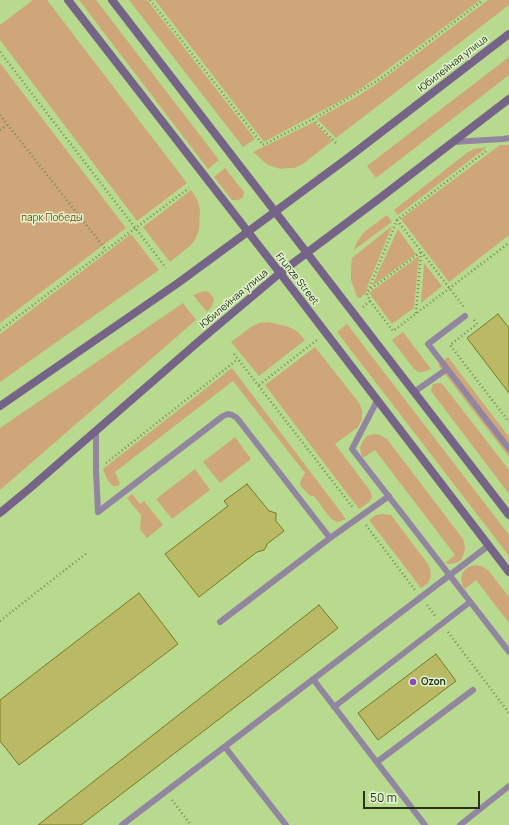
<!DOCTYPE html>
<html>
<head>
<meta charset="utf-8">
<style>
	body { margin:0 }
	#map { position:relative; width:509px; height:825px; overflow:hidden; background:#b8da8e; font-family:Manrope,sans-serif }
	canvas { display:block }
	.scale { position:absolute; left:363px; top:791px; width:117px; height:18px; box-sizing:border-box; border:2px solid #273416; border-top:0; padding-left:5px; font-size:12px; line-height:14px; white-space:nowrap; color:#273416; -webkit-text-stroke:3px #e2f4cf; paint-order:stroke }
</style>
</head>
<body>
<div id="map">
<canvas width="509" height="825"></canvas>
<div class="scale">50 m</div>
</div>
<script>
const context = document.querySelector('canvas').getContext('2d');
context.lineJoin = 'round';
function paint(path, color) {
  context.fillStyle = color;
  context.fill(path, 'evenodd');
}
function poly(rows) {
  const path = new Path2D();
  for (const r of rows) {
    path.moveTo(r[0], r[1]);
    for (let i = 2; i < r.length; i += 2) path.lineTo(r[i], r[i + 1]);
  }
  return path;
}
function stroke(path, color, width, dash) {
  context.strokeStyle = color;
  context.lineWidth = width;
  context.lineCap = dash ? 'butt' : 'round';
  context.setLineDash(dash || []);
  context.stroke(path);
}
function drawText(font, color, halo, rows, align = 'center') {
  context.font = font + ' Manrope,sans-serif';
  context.lineWidth = 3;
  context.setLineDash([]);
  context.textBaseline = 'middle';
  context.strokeStyle = halo;
  context.fillStyle = color;
  for (const [text, x, y, turn = 0] of rows) {
    context.save();
    context.translate(x, y);
    context.rotate((+turn || 0) * Math.PI / 180);
    context.textAlign = isNaN(turn) ? turn : align;
    if (halo) context.strokeText(text, 0, 0);
    context.fillText(text, 0, 0);
    context.restore();
  }
}
const green = poly([
	[33,0,47,0,187,183,137,221,0,40,0,25],
	[79,0,96,0,219,160,208,169],
	[129,0,147,0,255,139,243,147],
	[155,0,480,0,376,78,353,94,264,142],
	[488,0,509,0,509,5,336,138,317,119,358,96,382,80],
	[509,57,509,75,376,178,367,166],
	[0,63,126,228,0,323],
	[314,122,332,141,303,164,294,168,287,168,281,169,274,167,268,165,253,152],
	[500,145,509,145,509,235,449,282,401,219],
	[487,147,398,215,394,210,468,152,474,149],
	[225,168,244,192,243,197,241,199,237,200,232,200,214,177],
	[191,190,197,199,200,209,199,230,195,240,190,246,170,262,143,227],
	[387,215,392,222,354,250,356,244,363,233],
	[392,226,368,285,366,293,360,298,357,297,351,280,351,267,352,258],
	[398,229,416,254,372,286],
	[131,234,159,270,0,382,0,334],
	[419,256,414,308,392,324,369,293],
	[424,263,442,286,421,303],
	[206,291,210,293,214,299,212,306,207,312,193,295,201,292],
	[183,303,196,320,0,490,0,428],
	[269,322,289,327,298,332,305,340,259,376,231,342,251,327,259,323],
	[347,324,509,535,509,556,337,332],
	[403,332,431,369,423,372,419,372,414,369,392,340],
	[315,347,360,404,362,411,362,419,358,427,335,444,371,492,372,498,369,502,359,509,265,385],
	[448,357,509,437,509,457,438,365],
	[232,368,346,519,341,521,337,522,331,519,314,496,311,496,308,494,301,486,300,484,301,480,305,473,233,381,115,472,119,481,120,483,119,485,116,486,113,486,110,483,107,479,103,469],
	[438,383,441,383,444,386,509,470,509,494,431,391,432,387,433,384],
	[374,434,380,435,387,439,463,539,465,547,464,554,461,560,456,563,450,564,445,563,455,555,375,450,363,458,361,454,360,448,362,442,367,436],
	[235,437,251,459,220,483,203,462],
	[195,469,210,490,172,519,156,499],
	[132,494,140,504,144,501,163,525,147,538,140,530,141,515,127,498],
	[383,514,391,515,428,564,430,569,431,576,428,583,421,588,369,520,376,515],
	[475,565,481,566,488,570,509,597,509,623,476,580,465,589,462,585,461,578,463,572,468,567]
]);
const building = poly([
	[498,314,509,328,509,393,467,338,498,314],
	[247,484,269,511,276,513,276,521,284,531,267,544,266,547,264,550,257,552,199,597,165,554,228,506,224,501,247,484],
	[139,593,178,644,19,765,0,741,0,700,139,593],
	[319,605,338,628,81,825,38,825,319,605],
	[436,654,456,681,378,740,358,713,436,654]
]);
const path = poly([
	[150,0,263,145,313,119,380,79,483,0],
	[0,52,166,268],
	[0,115,106,250],
	[313,119,336,143],
	[0,130,7,125],
	[397,220,464,307],
	[368,291,397,220,486,151],
	[370,301,393,331,509,243],
	[363,307,370,301,367,294,368,291,421,252],
	[416,313,421,253],
	[474,320,477,324,450,345,509,422],
	[0,330,106,250,189,188],
	[234,354,354,509],
	[259,385,317,340],
	[106,463,238,359],
	[366,525,415,590],
	[427,605,436,617],
	[0,621,88,552],
	[448,632,509,713],
	[172,800,191,825]
]);
const lane = poly([
	[453,142,503,139,509,138],
	[465,316,428,344,509,449],
	[414,392,447,369],
	[377,401,352,449,509,652],
	[96,432,96,471,98,512],
	[98,512,223,416,228,414,232,415,237,418,330,538],
	[220,622,330,538,389,496],
	[313,679,425,825],
	[334,707,470,602],
	[225,747,286,825],
	[377,762,473,690],
	[122,825,488,546],
	[460,825,509,786]
]);
const secondary = poly([
	[68,0,280,273,509,572],
	[112,0,509,515],
	[0,406,178,283,276,211,349,157,509,34],
	[0,513,29,489,198,342,280,273,380,198,509,99]
]);
const markers = [
	[413,682,4,"#8b47bb"]
];
const streetNames = [
	["Юбилейная улица",453,64,-38],
	["Frunze Street",297,279,52],
	["Юбилейная улица",234,299,-40]
];
const parkNames = [
	["парк Победы",52,218]
];
const poiNames = [
	["Ozon",421,682]
];
paint(green, '#cfa67a');
paint(building, '#baba66');
stroke(building, '#7a7821', 1);
stroke(path, '#738b55', 2.5, [1, 3]);
stroke(lane, '#92859f', 6);
stroke(secondary, '#766388', 8);
for (const [x, y, r, color] of markers) {
  const dot = new Path2D();
  dot.arc(x, y, r, 0, 2 * Math.PI);
  context.fillStyle = color;
  context.fill(dot);
  stroke(dot, '#e2f4cf', 1.5);
}
drawText('10px', '#273416', '#e2f4cf', streetNames);
drawText('10px', '#7a4b07', '#e2f4cf', parkNames);
drawText('bold 10px', '#273416', '#e2f4cf', poiNames, 'left');
</script>
</body>
</html>
